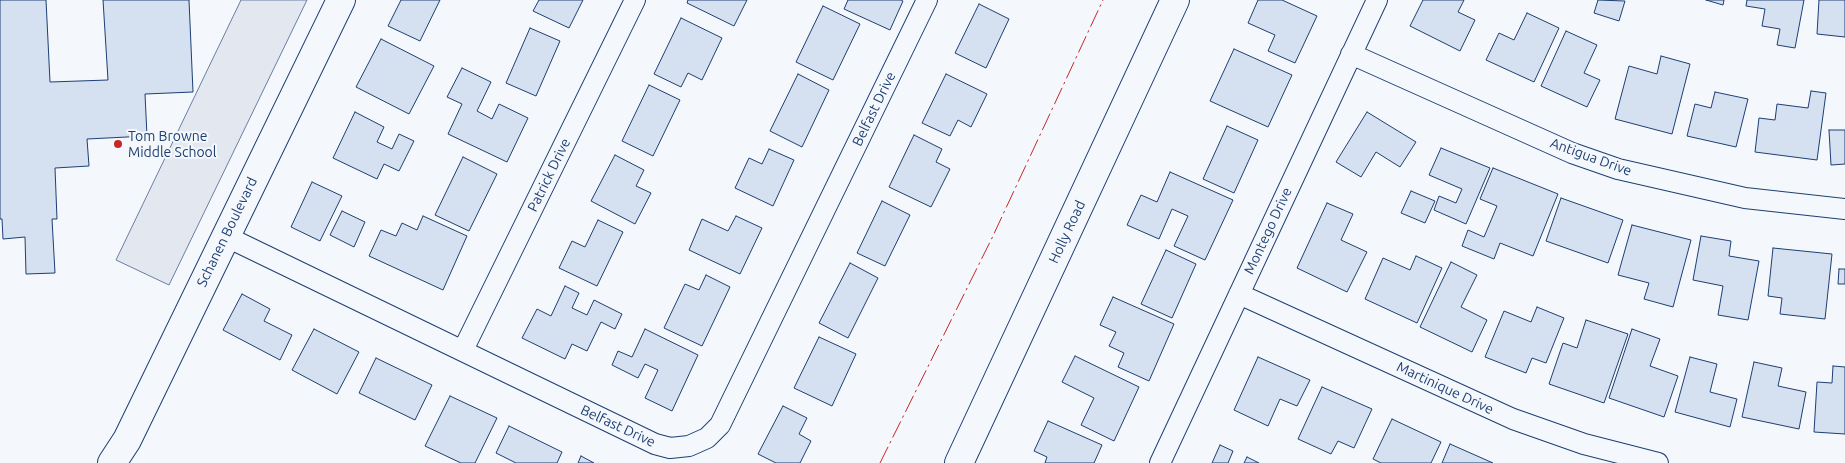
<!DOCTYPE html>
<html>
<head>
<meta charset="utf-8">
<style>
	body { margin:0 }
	canvas { display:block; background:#f4f7fb }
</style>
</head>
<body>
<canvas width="1845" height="463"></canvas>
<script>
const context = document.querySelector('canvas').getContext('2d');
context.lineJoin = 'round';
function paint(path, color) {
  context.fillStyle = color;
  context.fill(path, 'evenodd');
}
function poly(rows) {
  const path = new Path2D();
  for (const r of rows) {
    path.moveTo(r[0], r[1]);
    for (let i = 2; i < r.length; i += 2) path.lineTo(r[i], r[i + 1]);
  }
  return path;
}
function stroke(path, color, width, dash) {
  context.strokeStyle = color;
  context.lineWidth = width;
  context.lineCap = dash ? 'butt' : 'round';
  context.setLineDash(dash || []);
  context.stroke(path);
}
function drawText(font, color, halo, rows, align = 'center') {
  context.font = font + ' Ubuntu,sans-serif';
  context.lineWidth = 4;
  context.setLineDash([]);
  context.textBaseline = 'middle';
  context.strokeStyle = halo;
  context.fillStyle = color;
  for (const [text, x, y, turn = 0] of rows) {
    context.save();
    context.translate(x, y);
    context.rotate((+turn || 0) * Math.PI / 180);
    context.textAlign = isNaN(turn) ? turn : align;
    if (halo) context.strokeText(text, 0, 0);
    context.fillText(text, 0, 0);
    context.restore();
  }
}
const parking = poly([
	[241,0,307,0,169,285,116,260,241,0]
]);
const building = poly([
	[0,0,46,0,50,82,108,80,103,0,189,0,193,92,145,94,147,136,87,139,89,166,55,168,57,219,52,219,55,273,26,274,25,237,3,239,2,219,0,219,0,0],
	[401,0,440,0,420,41,388,26,401,0],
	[539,0,583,0,569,28,533,11,539,0],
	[688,0,747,0,734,26,687,3,688,0],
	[848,0,901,0,903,1,890,30,844,9,848,0],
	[1258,0,1282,0,1317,16,1295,63,1268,51,1275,35,1248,23,1258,0],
	[1423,0,1464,0,1458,12,1475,20,1460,51,1410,26,1423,0],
	[1598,0,1625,1,1619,21,1594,13,1598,0],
	[1706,0,1724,0,1723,5,1706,0],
	[1747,0,1804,0,1795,48,1777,45,1780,29,1762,26,1765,9,1746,6,1747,0],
	[1819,0,1845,0,1845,37,1817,34,1819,0],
	[979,4,1009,19,986,68,955,53,979,4],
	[823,6,860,24,833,80,796,62,823,6],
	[1527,13,1559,28,1534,82,1486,60,1499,33,1514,40,1527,13],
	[681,18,722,38,702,80,688,73,681,87,654,74,681,18],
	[530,28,560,41,536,96,506,83,530,28],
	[1566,31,1597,45,1584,73,1600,80,1587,107,1541,86,1566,31],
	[381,39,434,66,409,114,356,87,381,39],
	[1234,49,1292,75,1268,127,1210,101,1234,49],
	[1661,56,1690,64,1672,134,1615,119,1629,66,1657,74,1661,56],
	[462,68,491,82,477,111,492,119,499,104,528,118,507,162,448,134,462,104,447,97,462,68],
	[798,74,829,90,802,147,770,131,798,74],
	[946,74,987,94,971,127,958,120,950,136,922,123,946,74],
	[649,85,680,100,653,156,622,141,649,85],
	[1811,91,1826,93,1817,160,1755,152,1759,118,1775,120,1777,104,1808,108,1811,91],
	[1715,92,1748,99,1736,147,1687,136,1695,104,1711,108,1715,92],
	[355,112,384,127,377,142,392,149,399,134,414,141,399,171,384,164,377,179,333,158,355,112],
	[1367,112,1416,142,1400,167,1376,152,1361,177,1336,162,1367,112],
	[1227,126,1258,140,1234,193,1203,179,1227,126],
	[1829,130,1845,130,1845,164,1831,165,1829,130],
	[914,135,942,149,936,162,950,169,931,207,889,187,914,135],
	[1441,148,1490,168,1466,224,1434,210,1439,196,1456,203,1462,189,1429,175,1441,148],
	[769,149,794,160,773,206,735,188,749,158,762,164,769,149],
	[615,155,644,170,636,186,651,193,635,224,591,201,615,155],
	[463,157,497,174,469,231,435,215,463,157],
	[1493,168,1558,194,1533,256,1500,243,1494,259,1462,246,1468,230,1484,237,1497,206,1480,199,1493,168],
	[1170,172,1233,200,1205,260,1174,246,1188,216,1172,209,1159,239,1127,225,1141,195,1157,202,1170,172],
	[312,182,342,196,320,241,291,227,312,182],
	[1411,191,1435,201,1425,223,1401,213,1411,191],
	[1561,198,1623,220,1608,263,1546,241,1561,198],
	[882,201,910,215,885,266,857,253,882,201],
	[1327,203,1353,214,1341,240,1367,252,1347,292,1297,268,1327,203],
	[342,211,365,222,354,247,330,235,342,211],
	[423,216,467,236,443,290,369,256,381,230,396,236,402,223,417,230,423,216],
	[736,216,762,228,740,274,689,250,702,219,728,231,736,216],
	[598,220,623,232,597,286,559,268,572,241,585,247,598,220],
	[1632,225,1691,240,1673,307,1644,299,1649,283,1618,275,1632,225],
	[1701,236,1731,241,1729,256,1759,261,1748,320,1718,315,1723,286,1693,280,1701,236],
	[1773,248,1832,254,1825,319,1780,314,1782,298,1768,296,1773,248],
	[1166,250,1196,264,1172,318,1141,304,1166,250],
	[1416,256,1442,268,1417,323,1365,299,1383,258,1410,270,1416,256],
	[1451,262,1477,275,1461,307,1487,320,1472,352,1420,327,1451,262],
	[850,263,878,278,848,338,819,323,850,263],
	[1839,269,1845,269,1845,284,1838,284,1839,269],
	[706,275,730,287,702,346,664,328,685,284,699,290,706,275],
	[565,286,579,293,572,308,587,315,594,300,622,314,615,329,601,322,587,351,572,344,565,359,522,338,537,309,551,316,565,286],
	[242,294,270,309,264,321,292,335,280,360,223,330,242,294],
	[1113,297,1174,324,1149,381,1118,367,1124,353,1109,346,1116,332,1100,325,1113,297],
	[1537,307,1564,318,1546,363,1532,358,1526,373,1485,357,1504,311,1531,322,1537,307],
	[1586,320,1628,334,1604,403,1549,384,1563,343,1577,348,1586,320],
	[314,329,359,352,337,394,292,370,314,329],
	[645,329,698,355,672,411,645,398,658,370,645,364,638,378,612,365,618,351,632,357,645,329],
	[1632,329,1660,339,1650,366,1678,376,1664,417,1609,398,1632,329],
	[819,337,856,354,832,406,794,388,819,337],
	[1075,356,1139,387,1114,441,1081,425,1094,398,1062,382,1075,356],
	[1258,357,1310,380,1297,406,1280,399,1268,426,1234,410,1258,357],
	[1690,357,1717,364,1710,392,1737,399,1730,427,1675,412,1690,357],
	[376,358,432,385,415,420,359,393,376,358],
	[1754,362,1782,368,1778,386,1806,392,1799,429,1742,417,1754,362],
	[1833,366,1845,367,1845,434,1814,432,1817,382,1832,383,1833,366],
	[1322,387,1372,409,1354,448,1338,441,1331,454,1298,439,1322,387],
	[450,396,497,418,475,463,461,463,425,446,450,396],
	[783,406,807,418,799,434,811,441,800,463,776,463,758,454,783,406],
	[1392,419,1441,442,1431,463,1381,463,1373,459,1392,419],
	[1048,421,1102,445,1094,463,1045,463,1047,457,1034,451,1048,421],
	[509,426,562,452,557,463,516,463,496,453,509,426],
	[1450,444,1493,463,1442,463,1450,444],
	[1220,445,1233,451,1228,463,1212,463,1220,445],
	[581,456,594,463,578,463,581,456],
	[1247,457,1259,463,1244,463,1247,457]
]);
const street = poly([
	[1351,54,1572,153,1618,169,1745,198,1845,209],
	[225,236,655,444,670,448,689,446,707,438,720,425,927,0],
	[1239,294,1513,419,1584,444,1658,463],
	[463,350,635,0],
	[1160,463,1377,0]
]);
const secondary = poly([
	[112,463,127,440,341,0],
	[959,463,1175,0]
]);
const power = poly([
	[880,463,992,238,1103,0]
]);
const markers = [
	[118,144,5,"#c62828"]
];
const streetNames = [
	["Belfast Drive",874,109,-64],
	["Antigua Drive",1591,157,20],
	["Patrick Drive",549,175,-64],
	["Montego Drive",1268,231,-65],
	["Schanen Boulevard",227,232,-64],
	["Holly Road",1067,232,-65],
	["Martinique Drive",1445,388,25],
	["Belfast Drive",618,426,25]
];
const poiNames = [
	["Tom Browne",128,136],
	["Middle School",128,152]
];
paint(parking, '#e3e8f0');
stroke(parking, '#687fa3', 1);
paint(building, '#d5e0f0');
stroke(building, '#1d3f73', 1);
stroke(street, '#1d3f73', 22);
stroke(secondary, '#1d3f73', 30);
stroke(street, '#f4f7fb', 20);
stroke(secondary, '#f4f7fb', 28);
stroke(power, '#c62828', 1, [18, 4, 2.5, 4]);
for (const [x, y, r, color] of markers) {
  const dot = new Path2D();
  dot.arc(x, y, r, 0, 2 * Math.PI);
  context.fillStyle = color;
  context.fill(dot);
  stroke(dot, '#f4f7fb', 2);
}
drawText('14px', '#1d3f73', '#f4f7fb', streetNames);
drawText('14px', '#1d3f73', '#f4f7fb', poiNames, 'left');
</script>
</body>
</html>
